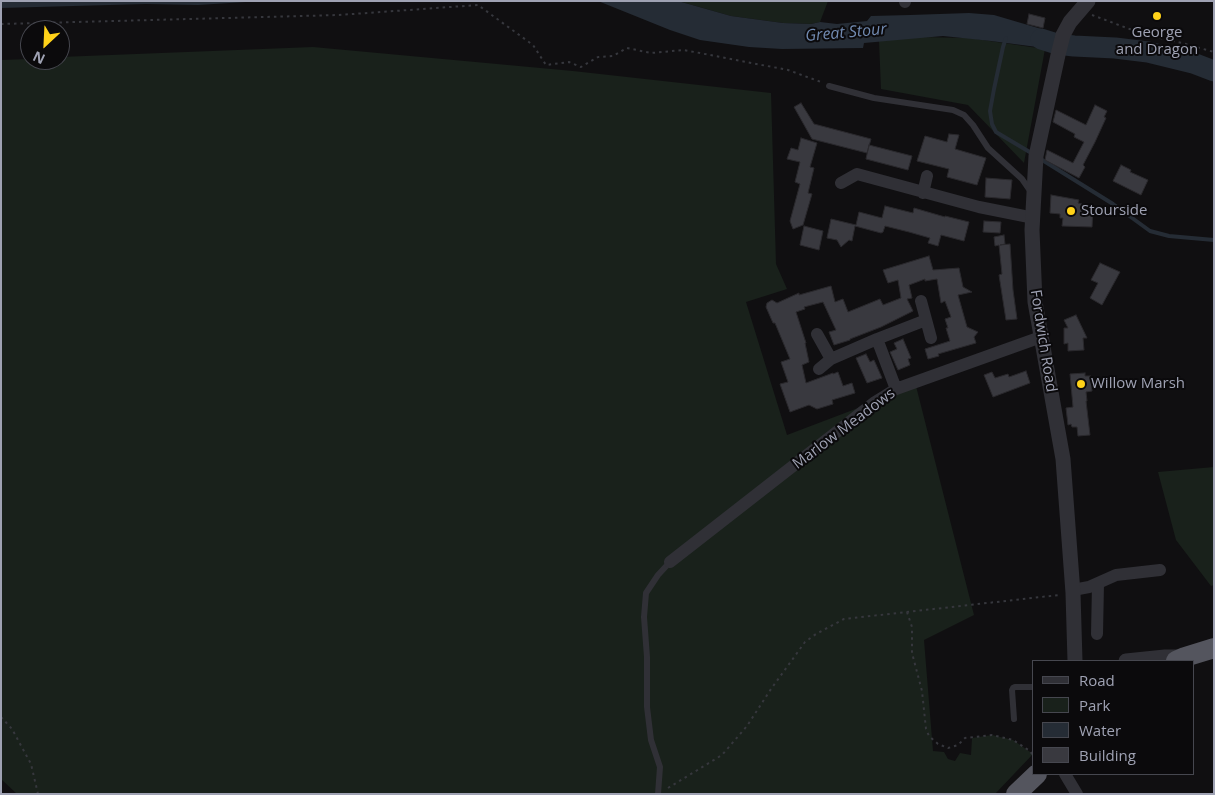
<!DOCTYPE html>
<html>
<head>
<meta charset="utf-8">
<style>
	body { margin:0 }
	#map { position:relative; width:1215px; height:795px; overflow:hidden; background:#100f11; font-family:"Open Sans",sans-serif }
	canvas { display:block }
	.frame { position:absolute; inset:0; border:2px solid #9fa2b3; pointer-events:none }
	.legend { position:absolute; left:1032px; top:660px; width:162px; height:115px; box-sizing:border-box; background:#0b0a0c; border:1px solid #46474f; margin:0; padding:6px 9px; list-style:none; font-size:15px; color:#9fa2b3 }
	.legend li { display:flex; align-items:center; gap:10px; height:25px }
	.legend b { width:25px; border:1px solid #46474f }
	.north { position:absolute; left:20px; top:20px; width:50px; height:50px; box-sizing:border-box; background:#0b0a0c; border:1px solid #46474f; border-radius:50%; rotate:205deg; font-size:14px; font-weight:700; line-height:20px; text-align:center; color:#9fa2b3 }
	.north::after { content:''; display:block; margin:auto; width:18px; height:22px; background:#ffd219; clip-path:polygon(50% 0,100% 100%,50% 72%,0 100%) }
</style>
</head>
<body>
<div id="map">
<canvas width="1215" height="795"></canvas>
<div class="frame"></div>
<ul class="legend">
<li><b style="height:6px;background:#303036"></b>Road</li>
<li><b style="height:14px;background:#19211b"></b>Park</li>
<li><b style="height:14px;background:#252c35"></b>Water</li>
<li><b style="height:14px;background:#39393f"></b>Building</li>
</ul>
<div class="north">N</div>
</div>
<script>
const context = document.querySelector('canvas').getContext('2d');
context.lineJoin = 'round';
function paint(path, color) {
  context.fillStyle = color;
  context.fill(path, 'evenodd');
}
function poly(rows) {
  const path = new Path2D();
  for (const r of rows) {
    path.moveTo(r[0], r[1]);
    for (let i = 2; i < r.length; i += 2) path.lineTo(r[i], r[i + 1]);
  }
  return path;
}
function stroke(path, color, width, dash) {
  context.strokeStyle = color;
  context.lineWidth = width;
  context.lineCap = dash ? 'butt' : 'round';
  context.setLineDash(dash || []);
  context.stroke(path);
}
function drawText(font, color, halo, rows, align = 'center') {
  context.font = font + ' "Open Sans",sans-serif';
  context.lineWidth = 4;
  context.setLineDash([]);
  context.textBaseline = 'middle';
  context.strokeStyle = halo;
  context.fillStyle = color;
  for (const [text, x, y, turn = 0] of rows) {
    context.save();
    context.translate(x, y);
    context.rotate((+turn || 0) * Math.PI / 180);
    context.textAlign = isNaN(turn) ? turn : align;
    if (halo) context.strokeText(text, 0, 0);
    context.fillText(text, 0, 0);
    context.restore();
  }
}
const green = poly([
	[678,1,828,1,820,22,811,24,783,23,731,16],
	[919,37,969,38,1045,49,1024,163,968,105,881,89,879,41],
	[313,47,573,71,771,93,776,264,787,289,746,302,787,435,916,386,974,615,924,640,933,751,944,752,948,759,955,761,960,753,971,755,972,738,992,735,1013,740,1033,754,995,794,17,794,1,779,1,60,30,59,30,60,60,60,60,57],
	[1214,467,1214,585,1211,586,1176,540,1158,472]
]);
const water = poly([
	[1,1,262,1,198,5,146,4,1,8],
	[598,1,678,1,731,16,783,23,811,24,820,22,837,24,867,21,871,16,910,15,969,13,994,15,1055,33,1061,38,1053,51,1037,47,991,41,943,36,864,43,863,48,782,49,749,47,700,40,670,30]
]);
const stream = poly([
	[1006,38,1003,47,994,89,990,111,992,124,996,132,1033,154],
	[1039,158,1113,204,1150,231,1169,236,1214,240]
]);
const river = poly([
	[1041,39,1057,44,1074,46,1115,48,1148,52,1193,63,1214,71]
]);
const building = poly([
	[1029,14,1045,18,1043,28,1027,24,1029,14],
	[801,103,814,124,871,139,867,153,812,139,794,107,801,103],
	[1095,105,1107,111,1104,117,1106,118,1095,142,1083,165,1085,167,1079,178,1045,160,1047,150,1073,163,1084,142,1074,137,1075,134,1053,122,1056,110,1086,125,1095,105],
	[949,134,959,135,955,149,986,158,977,185,947,177,949,169,917,161,925,136,947,142,949,134],
	[801,138,817,143,810,167,814,168,808,193,812,194,803,225,793,229,790,221,800,184,795,182,800,162,787,159,791,148,798,150,801,138],
	[869,145,912,156,908,170,866,159,869,145],
	[1121,165,1131,170,1130,172,1148,180,1141,195,1113,181,1121,165],
	[986,178,1012,180,1010,199,985,197,986,178],
	[1051,195,1079,200,1078,203,1082,204,1082,207,1093,208,1092,227,1062,226,1063,218,1060,218,1060,214,1050,213,1051,195],
	[885,206,913,213,914,208,945,217,945,216,969,222,964,241,941,235,938,246,928,243,930,238,909,232,885,226,883,232,881,233,855,226,852,241,849,240,841,247,837,240,827,238,831,219,856,225,859,212,882,218,885,206],
	[984,221,1001,222,1000,233,983,232,984,221],
	[804,226,823,231,819,250,800,245,804,226],
	[1004,235,1005,244,1000,245,1010,244,1013,290,1017,319,1006,320,999,275,1002,274,999,245,995,246,994,237,1004,235],
	[929,256,933,270,959,268,963,287,972,292,958,295,967,327,978,332,974,337,976,343,938,354,939,356,928,359,925,349,950,341,946,328,948,328,945,319,951,317,945,301,941,303,937,279,925,281,925,279,909,285,912,298,907,299,913,311,881,327,850,339,850,340,834,345,829,332,836,330,823,302,804,307,805,309,796,312,806,343,805,343,809,362,802,365,806,383,833,373,833,374,838,372,843,386,852,383,855,393,832,400,833,404,817,409,809,405,790,412,780,384,788,382,781,362,790,359,775,323,773,323,766,307,767,303,772,300,777,303,799,293,799,295,831,286,835,302,843,299,848,312,880,299,883,305,901,298,898,280,888,283,883,270,929,256],
	[1100,263,1120,272,1102,305,1090,298,1098,283,1091,280,1100,263],
	[1076,315,1087,338,1083,338,1084,350,1068,351,1068,343,1064,344,1064,328,1068,328,1064,320,1076,315],
	[903,339,911,358,908,359,910,365,898,370,890,352,897,349,894,343,903,339],
	[866,354,870,362,874,360,882,378,867,383,856,358,866,354],
	[1026,371,1030,383,993,397,984,375,992,372,995,378,1008,374,1009,377,1026,371],
	[1085,373,1085,376,1091,376,1092,391,1086,392,1087,401,1086,401,1090,435,1078,436,1077,427,1072,427,1071,424,1068,425,1066,408,1073,407,1070,374,1085,373]
]);
const path = poly([
	[1092,15,1143,34,1182,43,1214,52],
	[1,24,339,15,478,5,533,45,546,65,569,62,581,67,598,57,613,56,627,48,651,53,684,50,788,70,821,82],
	[907,612,912,627,912,653,922,691,926,729,929,736,938,744,948,748,958,745,965,738,992,735,1013,740,1030,751,1034,757],
	[1,717,12,729,31,764,38,794],
	[668,788,722,755,747,726,771,689,805,642,816,634,844,619,1059,595]
]);
const service = poly([
	[829,86,874,98,953,110,964,115,973,125,988,148,1022,179,1031,192],
	[1014,719,1012,690,1013,688,1015,687,1034,687],
	[658,794,660,767,651,740,647,707,647,657,644,617,646,593,658,575,670,562]
]);
const minor = poly([
	[905,1,905,2],
	[841,183,857,174,979,207,1034,218],
	[923,193,927,176],
	[921,301,931,338],
	[817,334,831,359],
	[877,339,896,389],
	[819,369,831,359,877,339,926,320],
	[670,562,875,402,896,389,1041,337],
	[1073,590,1089,587,1116,575,1160,570],
	[1097,634,1098,584],
	[1065,774,1077,794]
]);
const tertiary = poly([
	[1075,661,1073,593,1063,459,1035,302,1032,230,1036,156,1058,55,1063,35,1070,22,1088,1],
	[1126,661,1165,657,1185,657]
]);
const trunk = poly([
	[1176,661,1185,657,1214,648],
	[1016,794,1037,774]
]);
const markers = [
	[1157,16,5,"#ffd219"],
	[1071,211,5,"#ffd219"],
	[1081,384,5,"#ffd219"]
];
const poiNames = [
	["George",1157,33,"center"],
	["and Dragon",1157,50,"center"],
	["Stourside",1081,211],
	["Willow Marsh",1091,384]
];
const streetNames = [
	["Fordwich Road",1043,341,81],
	["Marlow Meadows",844,429,-37]
];
const waterNames = [
	["Great Stour",846,33,-5]
];
paint(green, '#19211b');
paint(water, '#252c35');
stroke(stream, '#252c35', 4);
stroke(river, '#252c35', 21);
paint(building, '#39393f');
stroke(building, '#2a292d', 1);
stroke(path, '#36373d', 2, [2.5, 4]);
stroke(service, '#303036', 6);
stroke(minor, '#303036', 12);
stroke(tertiary, '#303036', 15);
stroke(trunk, '#54555e', 20);
for (const [x, y, r, color] of markers) {
  const dot = new Path2D();
  dot.arc(x, y, r, 0, 2 * Math.PI);
  context.fillStyle = color;
  context.fill(dot);
  stroke(dot, '#0b0a0c', 2);
}
drawText('15px', '#9fa2b3', '#0b0a0c', poiNames, 'left');
drawText('15px', '#9fa2b3', '#0b0a0c', streetNames);
drawText('italic 16px', '#728bb2', '#0b0a0c', waterNames);
</script>
</body>
</html>
